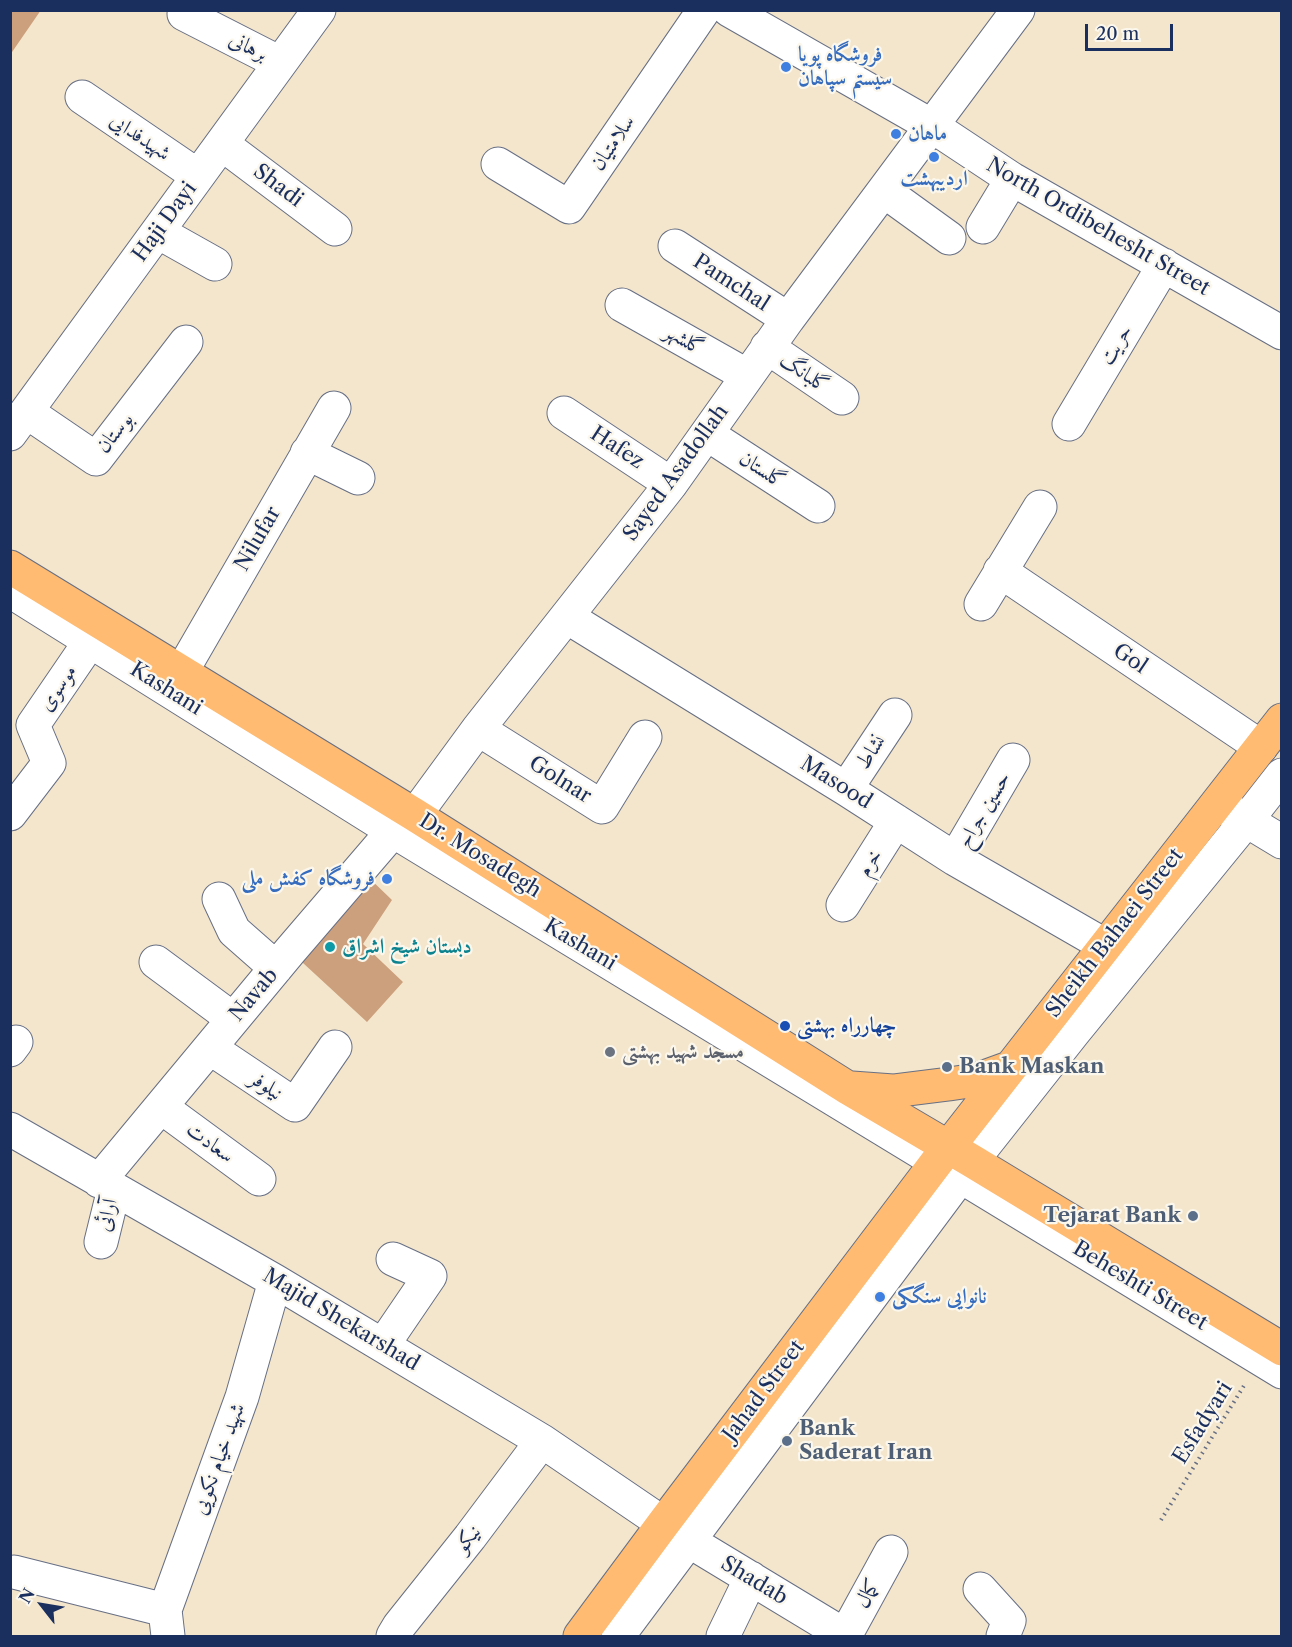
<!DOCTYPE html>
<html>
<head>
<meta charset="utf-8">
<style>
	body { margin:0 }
	#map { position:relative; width:1292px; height:1647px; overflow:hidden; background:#f4e6cc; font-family:"Libre Caslon Text",serif }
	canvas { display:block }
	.frame { position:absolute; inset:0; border:12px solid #1b2f5e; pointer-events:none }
	.north { position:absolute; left:12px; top:1575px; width:60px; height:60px; -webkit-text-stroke:4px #fbf7ec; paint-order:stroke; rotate:301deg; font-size:16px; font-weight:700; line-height:24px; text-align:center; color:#1b2f5e }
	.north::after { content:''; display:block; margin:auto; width:21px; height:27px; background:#1b2f5e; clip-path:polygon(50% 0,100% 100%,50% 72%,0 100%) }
	.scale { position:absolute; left:1085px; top:24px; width:88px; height:27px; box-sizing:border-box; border:3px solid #1b2f5e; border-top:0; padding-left:8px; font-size:18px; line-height:21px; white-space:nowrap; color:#1b2f5e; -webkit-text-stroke:4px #fbf7ec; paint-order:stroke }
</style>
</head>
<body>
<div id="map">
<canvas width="1292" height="1647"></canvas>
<div class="frame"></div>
<div class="north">N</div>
<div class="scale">20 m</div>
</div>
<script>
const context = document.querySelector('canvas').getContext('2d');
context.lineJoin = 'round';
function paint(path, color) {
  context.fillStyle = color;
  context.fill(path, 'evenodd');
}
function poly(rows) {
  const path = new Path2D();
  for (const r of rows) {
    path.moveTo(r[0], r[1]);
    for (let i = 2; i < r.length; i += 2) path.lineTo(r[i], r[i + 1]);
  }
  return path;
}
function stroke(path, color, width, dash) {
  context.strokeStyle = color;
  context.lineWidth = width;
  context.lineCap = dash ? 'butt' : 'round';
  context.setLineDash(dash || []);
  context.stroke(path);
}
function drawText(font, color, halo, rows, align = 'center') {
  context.font = font + ' "Libre Caslon Text",Amiri,serif';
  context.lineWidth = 4.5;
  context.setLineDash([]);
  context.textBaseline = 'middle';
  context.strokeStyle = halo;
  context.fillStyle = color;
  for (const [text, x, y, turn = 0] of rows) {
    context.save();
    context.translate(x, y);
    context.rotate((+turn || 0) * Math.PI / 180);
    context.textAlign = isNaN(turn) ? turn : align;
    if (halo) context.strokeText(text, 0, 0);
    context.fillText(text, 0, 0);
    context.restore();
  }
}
const building = poly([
	[10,10,41,10,10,55],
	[363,872,392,900,363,944,403,982,367,1022,290,951]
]);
const path = poly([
	[1161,1520,1245,1384]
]);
const minor = poly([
	[729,10,932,126,1012,179,1282,333],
	[184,14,280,63],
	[82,97,198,176],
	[222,144,335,229],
	[498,164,569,207,704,10],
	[884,191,949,238],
	[983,227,1012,179],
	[158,232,215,264],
	[675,246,788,319],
	[622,305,746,375],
	[767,347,842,398],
	[27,412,96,459,186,342],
	[564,413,671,484],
	[1069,424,1164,265],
	[10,434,319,10],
	[707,434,818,506],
	[307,453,358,478],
	[1000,571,1261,747],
	[10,591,393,831,1282,1372],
	[981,604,1040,507],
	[567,617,846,789,955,859,1106,946],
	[182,671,334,408],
	[478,729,602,807,645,737],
	[846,789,895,715],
	[1229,810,1282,842],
	[10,814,49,763,33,725,102,624],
	[955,859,1013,760],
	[219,899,234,931,276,968],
	[843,905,896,821],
	[156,962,233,1019],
	[210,1048,295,1105,335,1047],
	[10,1050,16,1042],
	[161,1107,259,1179],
	[10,1129,275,1281,542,1441,689,1541,846,1636],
	[99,1181,290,951,393,831,415,815,478,729,671,484,788,319,1018,10],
	[101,1242,114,1189],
	[383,1345,430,1276,393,1259],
	[14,1572,165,1610],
	[980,1589,1009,1621,1003,1636],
	[168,1636,165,1610,242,1397,275,1281],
	[393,1636,399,1626,470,1537,542,1441],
	[618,1636,972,1161,1074,1032,1246,821,1282,775],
	[723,1636,751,1578],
	[845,1636,891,1552]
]);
const major = poly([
	[10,567,415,815,848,1088,972,1161,1282,1349],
	[852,1088,893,1091,949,1084,976,1080,1009,1068],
	[580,1636,663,1524,936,1163,1282,720]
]);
const markers = [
	[786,67,6,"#3f7fe0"],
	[896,134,6,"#3f7fe0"],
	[934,157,6,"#3f7fe0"],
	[387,879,6,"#3f7fe0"],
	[330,947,6,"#0f9aa8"],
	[785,1026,6,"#1a4fb4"],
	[610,1052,6,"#6b7280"],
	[947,1067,6,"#5c6f8a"],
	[1193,1216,6,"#5c6f8a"],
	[880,1297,6,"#3f7fe0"],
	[787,1441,6,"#5c6f8a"]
];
const streetNames = [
	["برهانی",248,47,27],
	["شهیدفدایی",140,137,34],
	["سلامتیان",613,143,-56],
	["Shadi",278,186,37],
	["Haji Dayi",165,222,-54],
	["North Ordibehesht Street",1098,227,30],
	["Pamchal",731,283,33],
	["گلشهر",684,340,29],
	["حریت",1116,345,-59],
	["گلبانگ",804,373,34],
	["بوستان",115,433,-51],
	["Hafez",617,448,33],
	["گلستان",762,470,33],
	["Sayed Asadollah",676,473,-54],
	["Nilufar",258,539,-60],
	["Gol",1130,659,34],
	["موسوی",58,688,-56],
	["Kashani",166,689,32],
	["نشاط",871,752,-56],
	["Golnar",560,780,32],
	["Masood",836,783,32],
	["حسین جراح",984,810,-59],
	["Dr. Mosadegh",480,856,32],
	["خرم",870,863,-58],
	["Sheikh Bahaei Street",1115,933,-52],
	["Kashani",580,945,31],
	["Navab",254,995,-50],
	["نیلوفر",266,1086,34],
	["سعادت",210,1143,36],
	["آرائی",107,1215,-76],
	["Beheshti Street",1140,1286,31],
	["Majid Shekarshad",341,1320,31],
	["Jahad Street",764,1391,-53],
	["Esfadyari",1203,1423,-58],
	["شهید خیام نکویی",219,1459,-70],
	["نیکو",468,1539,-52],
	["Shadab",754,1581,31],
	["کمال",868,1594,-61]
];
const shopNames = [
	["فروشگاه پویا",798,55],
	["سیستم سپاهان",798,79],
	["ماهان",908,134],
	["اردیبهشت",934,179,"center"],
	["فروشگاه کفش ملی",375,879,"right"],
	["نانوایی سنگکی",892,1297]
];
const cultureNames = [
	["دبستان شیخ اشراق",342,947]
];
const transitNames = [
	["چهارراه بهشتی",797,1026]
];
const worshipNames = [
	["مسجد شهید بهشتی",622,1052]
];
const serviceNames = [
	["Bank Maskan",959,1067],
	["Tejarat Bank",1181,1216,"right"],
	["Bank",799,1429],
	["Saderat Iran",799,1453]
];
paint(building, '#cca07d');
stroke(minor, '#676f84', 35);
stroke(major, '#676f84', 35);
stroke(path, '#676f84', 4, [1.5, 4.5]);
stroke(minor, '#fff', 33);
stroke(major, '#febb71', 33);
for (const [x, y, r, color] of markers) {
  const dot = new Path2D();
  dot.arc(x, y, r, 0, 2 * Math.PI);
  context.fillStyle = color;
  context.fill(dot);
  stroke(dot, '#fbf7ec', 2);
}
drawText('21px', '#1b2f5e', '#fbf7ec', streetNames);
drawText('bold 21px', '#366cbe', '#fbf7ec', shopNames, 'left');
drawText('bold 21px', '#0d838f', '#fbf7ec', cultureNames, 'left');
drawText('bold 21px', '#164399', '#fbf7ec', transitNames, 'left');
drawText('bold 21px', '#5b616d', '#fbf7ec', worshipNames, 'left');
drawText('bold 21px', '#4e5e75', '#fbf7ec', serviceNames, 'left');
</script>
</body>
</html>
